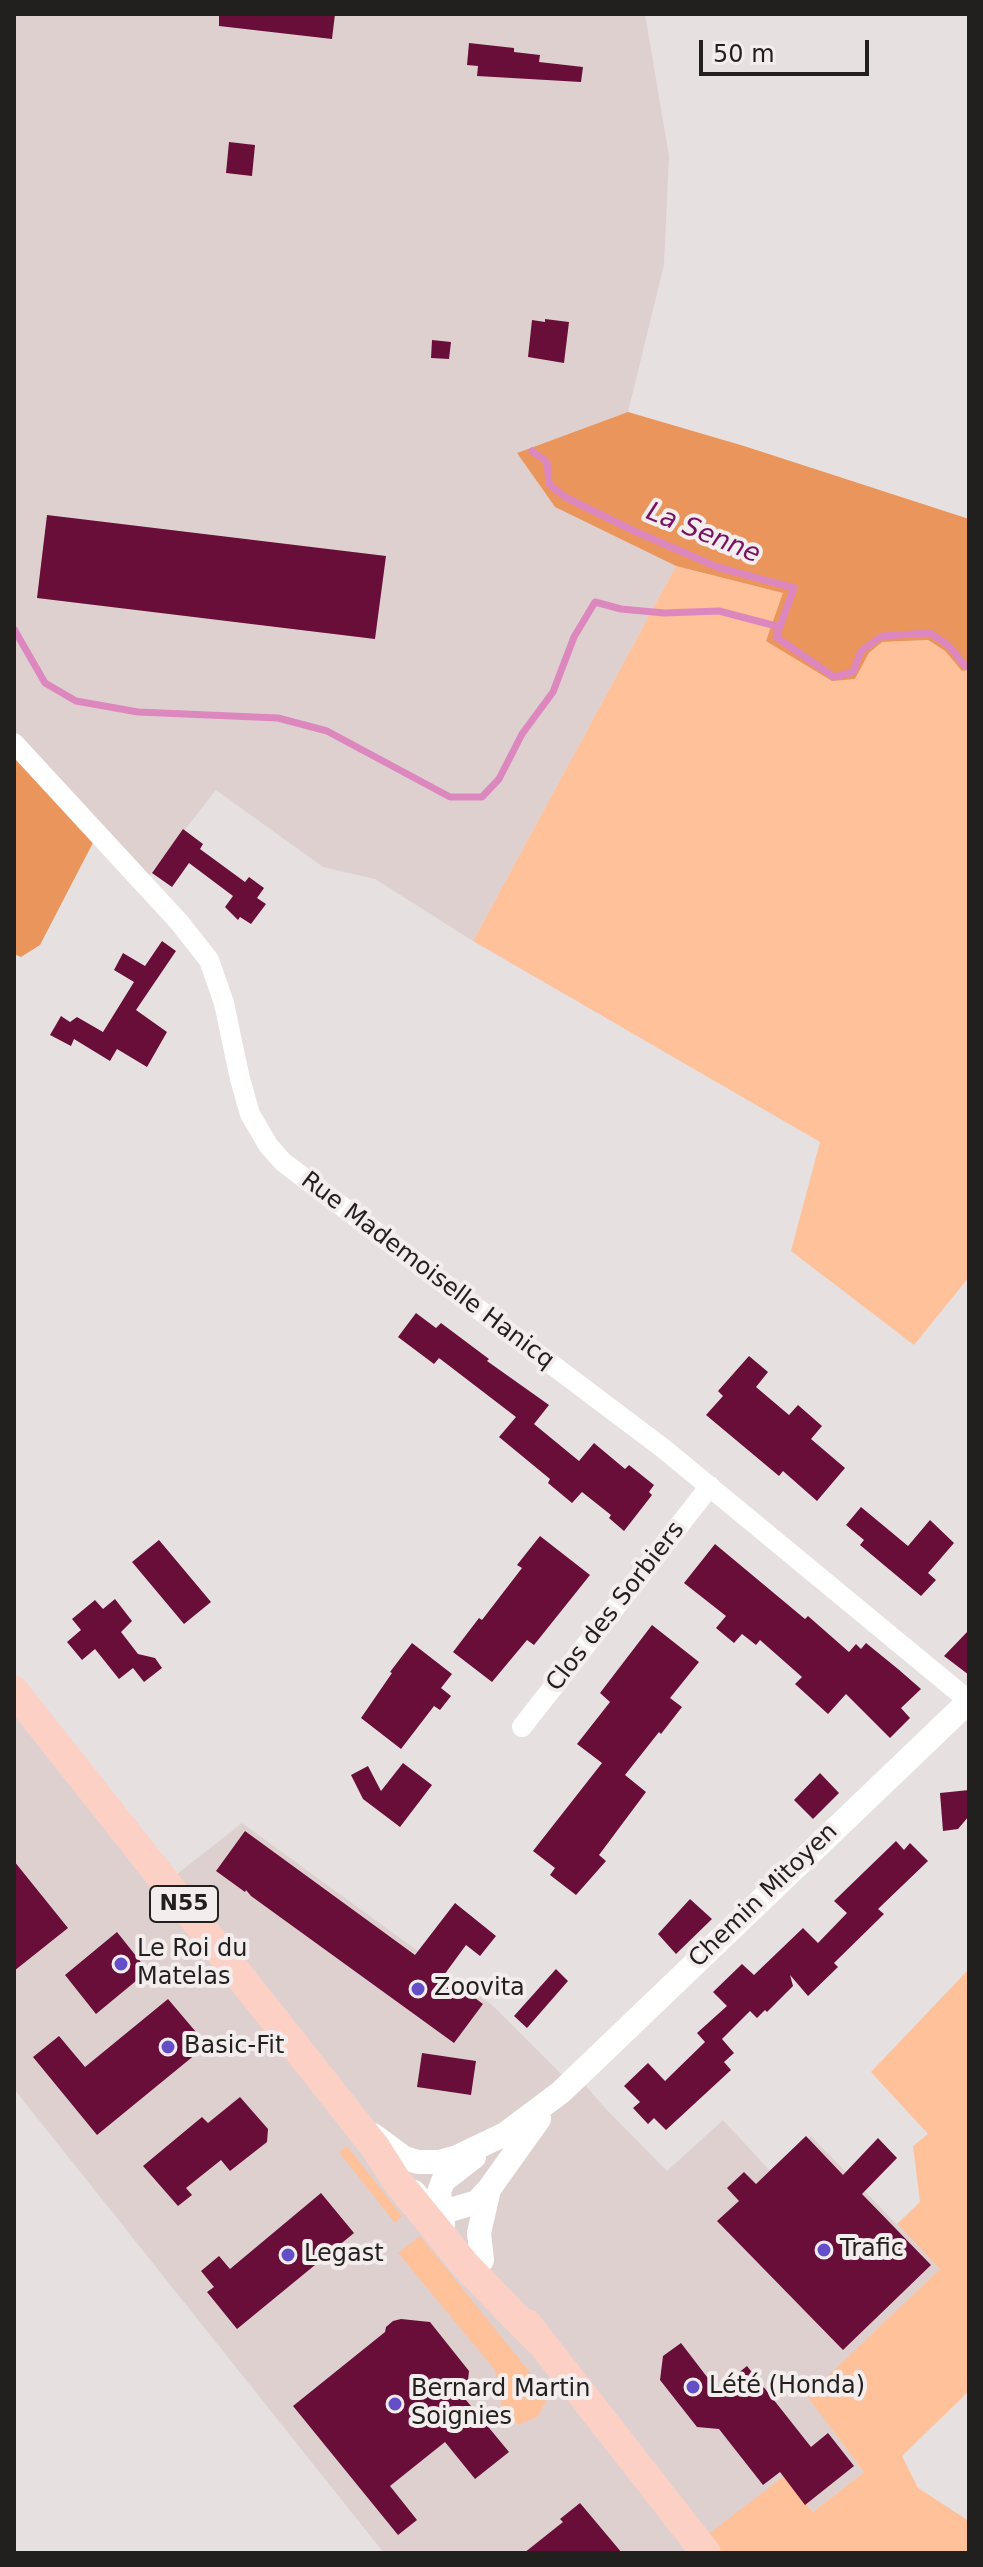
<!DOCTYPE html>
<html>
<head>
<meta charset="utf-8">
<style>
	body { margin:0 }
	#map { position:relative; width:983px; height:2567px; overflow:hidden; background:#e7e0e0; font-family:"DejaVu Sans",sans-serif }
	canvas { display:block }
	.frame { position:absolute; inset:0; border:16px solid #221f1f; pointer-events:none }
	.scale { position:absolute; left:699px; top:40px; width:170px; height:36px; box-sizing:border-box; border:4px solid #221f1f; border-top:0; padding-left:10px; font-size:24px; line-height:28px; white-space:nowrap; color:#221f1f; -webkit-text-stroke:6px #f4eded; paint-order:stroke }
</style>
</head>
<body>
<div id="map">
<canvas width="983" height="2567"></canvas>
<div class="frame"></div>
<div class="scale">50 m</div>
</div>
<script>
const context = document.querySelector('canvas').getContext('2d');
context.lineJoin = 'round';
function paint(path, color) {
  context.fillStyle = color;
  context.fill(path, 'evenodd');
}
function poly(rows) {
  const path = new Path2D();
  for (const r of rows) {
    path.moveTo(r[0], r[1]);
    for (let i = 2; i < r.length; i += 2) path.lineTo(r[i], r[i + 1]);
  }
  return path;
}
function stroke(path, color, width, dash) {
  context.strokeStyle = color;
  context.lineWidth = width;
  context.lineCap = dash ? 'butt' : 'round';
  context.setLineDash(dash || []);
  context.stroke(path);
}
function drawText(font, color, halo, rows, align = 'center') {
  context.font = font + ' "DejaVu Sans",sans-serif';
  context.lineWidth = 8;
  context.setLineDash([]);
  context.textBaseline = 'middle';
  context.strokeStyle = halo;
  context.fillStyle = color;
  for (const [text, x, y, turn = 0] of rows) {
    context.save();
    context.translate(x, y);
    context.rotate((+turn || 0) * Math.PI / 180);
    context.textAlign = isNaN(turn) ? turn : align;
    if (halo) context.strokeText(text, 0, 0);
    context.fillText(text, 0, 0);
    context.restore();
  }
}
const built = poly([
	[14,14,645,14,669,156,664,265,628,412,517,453,555,507,676,566,473,941,375,879,323,867,216,790,142,884,14,743],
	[14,1691,167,1882,242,1823,492,2005,570,2083,577,2076,606,2109,667,2171,723,2120,772,2173,811,2136,940,2269,808,2396,864,2472,813,2512,784,2476,706,2553,384,2553,14,2089]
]);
const green = poly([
	[676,566,784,593,855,679,869,653,882,642,928,640,945,651,962,671,969,670,969,1277,914,1345,791,1251,820,1142,473,941],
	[969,1969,969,2391,902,2456,918,2488,969,2521,969,2553,706,2553,698,2542,784,2476,813,2512,864,2472,807,2396,940,2269,897,2224,920,2202,913,2146,928,2134,871,2072],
	[347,2146,402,2216,395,2223,339,2152],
	[420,2236,549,2396,537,2417,520,2424,514,2423,509,2418,502,2409,495,2370,398,2253]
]);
const forest = poly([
	[628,412,744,446,969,519,969,670,962,671,945,651,928,640,882,642,869,653,855,679,832,681,766,641,783,593,676,566,555,507,517,453],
	[14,750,97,835,40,945,21,957,14,954]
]);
const stream = poly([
	[532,451,547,462,549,484,565,497,632,530,717,567,794,588,776,637,834,677,853,672,861,651,882,636,930,633,949,646,965,666,969,666],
	[14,629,45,683,76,701,138,712,278,718,327,731,450,797,482,797,499,779,522,734,553,692,574,637,595,602,621,609,664,613,719,611,780,627]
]);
const building = poly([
	[219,14,335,14,332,39,219,26],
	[469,43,514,48,514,52,540,55,539,62,583,67,581,82,477,76,478,66,467,65],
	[229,142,255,145,252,176,226,173],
	[545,319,569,322,564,363,528,357,532,320,545,322],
	[432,340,451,342,449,359,431,358],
	[47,515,386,556,375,639,37,598],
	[183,829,203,844,200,849,245,882,249,877,264,888,257,898,266,904,251,924,240,917,238,920,225,907,233,896,189,863,172,887,152,873],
	[162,941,176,951,136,1010,167,1032,147,1067,117,1049,110,1061,74,1039,71,1046,50,1035,61,1016,70,1022,77,1017,103,1032,134,982,114,970,123,953,145,966],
	[416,1313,436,1328,441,1323,489,1359,487,1361,549,1405,534,1424,579,1461,594,1443,625,1469,629,1465,654,1485,649,1492,652,1495,624,1531,609,1518,611,1515,582,1492,572,1503,548,1483,550,1479,499,1437,516,1417,439,1358,434,1364,398,1337],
	[749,1356,768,1372,756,1387,789,1415,798,1405,822,1426,811,1439,845,1468,817,1501,783,1471,779,1476,706,1415,723,1396,718,1391],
	[861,1507,908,1546,930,1520,954,1543,928,1573,936,1580,921,1596,860,1545,864,1540,846,1525],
	[540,1536,590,1575,534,1645,527,1640,492,1682,453,1652,479,1618,482,1620,522,1568,517,1565],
	[159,1540,211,1602,184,1624,132,1562],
	[715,1544,805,1619,808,1616,849,1652,856,1644,861,1649,866,1643,898,1669,921,1689,901,1708,910,1718,890,1738,846,1694,828,1714,795,1684,802,1677,760,1640,756,1645,742,1634,734,1643,716,1628,726,1616,684,1583],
	[115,1599,132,1621,121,1632,138,1654,155,1658,162,1668,144,1682,133,1668,119,1679,95,1649,82,1660,67,1642,81,1630,72,1619,95,1600,103,1609],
	[652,1625,699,1662,670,1698,682,1707,661,1734,659,1732,625,1775,646,1792,599,1855,606,1861,576,1895,550,1875,555,1868,533,1851,602,1763,577,1744,610,1702,600,1693],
	[969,1630,969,1675,944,1656],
	[412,1643,452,1674,441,1688,451,1696,440,1710,434,1706,401,1749,361,1718,392,1673,390,1672],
	[403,1763,432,1785,400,1827,363,1799,351,1775,368,1766,381,1791],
	[820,1773,839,1793,813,1819,794,1800],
	[969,1790,969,1816,958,1829,943,1831,940,1793],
	[245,1831,415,1955,455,1903,496,1936,480,1956,466,1945,444,1975,483,2004,454,2043,251,1896,246,1890,245,1892,216,1871],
	[896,1841,904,1850,910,1843,928,1861,878,1909,884,1914,834,1963,838,1967,808,1996,790,1975,793,1986,767,2012,765,2010,757,2018,750,2011,722,2039,734,2053,724,2062,731,2070,666,2130,654,2118,648,2124,633,2108,640,2102,624,2086,648,2063,665,2081,705,2042,697,2033,727,2006,713,1992,742,1964,754,1975,803,1928,818,1943,847,1913,834,1901],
	[14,1861,68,1928,14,1971],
	[690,1899,712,1919,676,1954,658,1934],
	[117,1932,148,1971,96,2014,65,1975],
	[556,1969,568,1981,527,2028,514,2016],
	[168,1999,207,2045,97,2135,33,2057,59,2036,85,2067],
	[422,2053,476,2061,471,2095,417,2087],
	[240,2097,268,2129,267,2142,230,2171,221,2160,186,2188,192,2195,178,2206,143,2166,202,2117,208,2123],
	[806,2136,843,2175,878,2138,897,2158,862,2194,931,2265,843,2350,717,2221,739,2201,727,2188,744,2172,756,2184],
	[321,2193,354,2233,237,2329,207,2292,214,2287,201,2271,219,2256,230,2269],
	[401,2319,430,2322,469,2371,466,2400,509,2452,475,2479,445,2442,390,2486,417,2520,398,2535,293,2406,385,2332,386,2327,393,2321],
	[681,2343,717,2390,747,2366,811,2447,828,2433,854,2466,805,2505,780,2472,763,2485,719,2429,697,2427,660,2380,663,2356],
	[580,2503,622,2553,524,2553,563,2522,560,2519]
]);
const minor = poly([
	[14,743,179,922,209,960,224,1003,240,1079,250,1114,268,1145,283,1162,664,1449,968,1700],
	[522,1727,710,1486]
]);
const tertiary = poly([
	[373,2135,404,2158,418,2162,439,2162,457,2157,505,2134,561,2092,969,1701],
	[414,2192,426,2206,439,2208,450,2210,477,2202,489,2189,539,2119],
	[443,2224,439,2192,443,2181,474,2157],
	[482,2260,479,2233,489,2189]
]);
const primary = poly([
	[14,1691,375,2147,396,2180,466,2266,539,2341],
	[527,2324,706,2553]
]);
const markers = [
	[121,1964,8,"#644fc8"],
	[418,1989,8,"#644fc8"],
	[168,2047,8,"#644fc8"],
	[824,2250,8,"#644fc8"],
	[288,2255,8,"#644fc8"],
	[693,2387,8,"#644fc8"],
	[395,2404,8,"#644fc8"]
];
const shields = [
	[184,1904,68]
];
const shieldNames = [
	["N55",184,1904]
];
const streetNames = [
	["Rue Mademoiselle Hanicq",427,1271,37],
	["Clos des Sorbiers",616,1607,-52],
	["Chemin Mitoyen",764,1896,-44]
];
const poiNames = [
	["Le Roi du",137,1950],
	["Matelas",137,1978],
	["Zoovita",434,1989],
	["Basic-Fit",184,2047],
	["Trafic",840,2250],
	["Legast",304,2255],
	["Lété (Honda)",709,2387],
	["Bernard Martin",411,2390],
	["Soignies",411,2418]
];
const waterNames = [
	["La Senne",703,534,22]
];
paint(built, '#dfd0d0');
paint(green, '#fec199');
paint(forest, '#ea955b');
stroke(stream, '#dd87bf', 7);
paint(building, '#690e38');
stroke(minor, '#fff', 20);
stroke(tertiary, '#fff', 24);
stroke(primary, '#fcd0c4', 30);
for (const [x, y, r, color] of markers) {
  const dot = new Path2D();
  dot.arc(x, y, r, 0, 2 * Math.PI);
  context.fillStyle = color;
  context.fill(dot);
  stroke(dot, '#f4eded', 3);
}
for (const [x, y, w] of shields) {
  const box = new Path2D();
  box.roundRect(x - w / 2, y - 18, w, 36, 6);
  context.fillStyle = '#f4eded';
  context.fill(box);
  stroke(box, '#221f1f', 2);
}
drawText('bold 22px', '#221f1f', null, shieldNames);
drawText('24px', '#221f1f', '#f4eded', streetNames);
drawText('24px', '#221f1f', '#f4eded', poiNames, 'left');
drawText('italic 26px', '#78105e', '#f4eded', waterNames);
</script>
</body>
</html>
